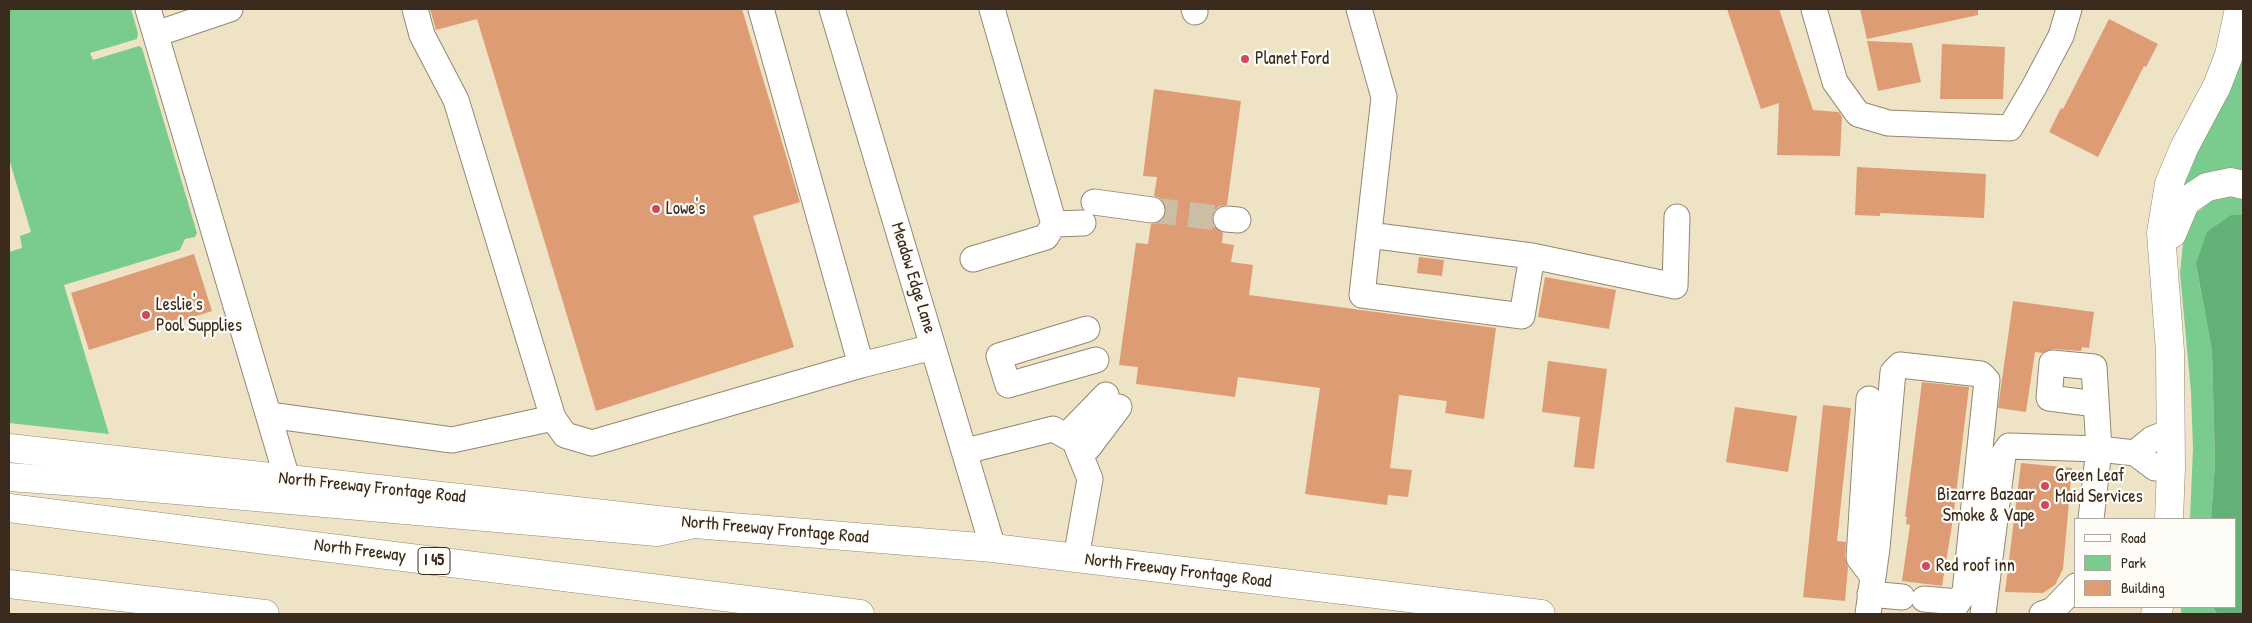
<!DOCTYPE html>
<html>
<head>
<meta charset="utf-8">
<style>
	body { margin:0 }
	#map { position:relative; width:2252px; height:623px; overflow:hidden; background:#efe3c6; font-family:"Patrick Hand",sans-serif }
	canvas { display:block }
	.frame { position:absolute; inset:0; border:10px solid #3b2a1e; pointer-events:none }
	.legend { position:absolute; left:2074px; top:518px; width:162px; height:90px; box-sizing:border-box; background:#fdfcf7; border:1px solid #afa8a0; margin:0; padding:6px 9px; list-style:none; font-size:15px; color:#3b2a1e }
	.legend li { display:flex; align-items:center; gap:10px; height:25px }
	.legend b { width:25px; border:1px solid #afa8a0 }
</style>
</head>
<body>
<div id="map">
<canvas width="2252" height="623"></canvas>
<div class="frame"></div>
<ul class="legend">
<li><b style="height:6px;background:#fff"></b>Road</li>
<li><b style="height:14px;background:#7acc8e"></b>Park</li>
<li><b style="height:14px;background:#de9c74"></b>Building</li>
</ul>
</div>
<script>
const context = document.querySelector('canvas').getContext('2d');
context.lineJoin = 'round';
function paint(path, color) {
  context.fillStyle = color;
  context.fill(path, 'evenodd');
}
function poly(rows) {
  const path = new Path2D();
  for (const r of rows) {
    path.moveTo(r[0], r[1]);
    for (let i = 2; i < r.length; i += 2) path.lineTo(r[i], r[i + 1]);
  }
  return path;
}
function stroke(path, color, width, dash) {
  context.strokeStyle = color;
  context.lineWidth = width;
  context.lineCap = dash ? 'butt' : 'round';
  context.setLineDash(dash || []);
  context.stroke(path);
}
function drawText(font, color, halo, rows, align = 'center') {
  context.font = font + ' "Patrick Hand",sans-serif';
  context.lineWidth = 4.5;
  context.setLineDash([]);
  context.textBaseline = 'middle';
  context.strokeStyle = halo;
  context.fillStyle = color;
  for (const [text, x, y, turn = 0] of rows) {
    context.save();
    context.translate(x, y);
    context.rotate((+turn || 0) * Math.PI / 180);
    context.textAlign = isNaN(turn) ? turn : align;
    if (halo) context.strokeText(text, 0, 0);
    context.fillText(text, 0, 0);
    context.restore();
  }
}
const green = poly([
	[9,9,131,9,138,33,137,39,90,53,93,60,139,46,142,48,197,233,195,237,185,239,180,250,64,285,109,434,9,423,9,252,22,248,20,236,31,232,9,159],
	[2243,24,2243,173,2175,192],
	[2233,194,2243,196,2243,215,2231,215,2196,264,2212,351,2215,463,2211,519,2190,519,2193,448,2191,392,2180,273,2184,233,2196,213,2215,198],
	[2181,607,2213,607,2217,614,2181,614]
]);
const forest = poly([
	[2231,215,2243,215,2243,614,2217,614,2213,607,2236,607,2236,519,2211,519,2215,463,2212,351,2196,264,2207,232]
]);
const building = poly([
	[430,9,742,9,800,202,753,216,794,347,596,411,477,19,436,30],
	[1727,9,1779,9,1813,110,1839,112,1842,117,1840,156,1777,155,1779,103,1761,109],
	[1860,9,1978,9,1978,15,1867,39],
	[2109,19,2158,44,2146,67,2144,66,2098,157,2049,132,2061,108,2063,109],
	[1867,41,1912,43,1921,82,1878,91],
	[1942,44,2005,47,2003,99,1940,99],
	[1154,89,1241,101,1227,205,1220,206,1215,210,1212,218,1213,226,1223,233,1222,243,1234,245,1231,262,1253,265,1249,295,1496,328,1484,419,1445,413,1447,401,1399,395,1390,468,1412,470,1408,497,1388,495,1387,505,1305,494,1320,388,1238,377,1235,397,1136,384,1138,367,1119,365,1136,243,1148,244,1151,224,1158,223,1163,219,1166,211,1165,204,1160,198,1154,196,1157,177,1143,176],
	[1857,167,1986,174,1984,218,1880,213,1880,216,1855,215],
	[194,254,212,311,89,350,71,293],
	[1419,257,1444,260,1442,276,1417,273],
	[1545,277,1616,290,1609,329,1538,317],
	[2013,301,2094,312,2089,348,2082,347,2081,351,2053,349,2042,353,2035,352,2026,412,1998,408],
	[1548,361,1607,369,1594,469,1574,467,1580,417,1542,412],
	[1922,382,1969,387,1953,519,1942,586,1902,581,1910,525,1906,524,1907,517,1905,517],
	[1823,405,1851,408,1837,541,1846,542,1845,557,1848,567,1845,601,1803,597],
	[1735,407,1797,416,1788,472,1726,462],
	[2021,463,2072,468,2063,569,2055,585,2043,593,2005,592]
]);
const minorTunnel = poly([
	[1152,210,1226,219]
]);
const minor = poly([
	[148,9,287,478],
	[415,9,422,35,456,100,553,418,565,435,592,443,861,365,933,347],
	[761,9,861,365],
	[832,9,993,548],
	[1194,9,1195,12],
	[1359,9,1384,97,1362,295,1522,316,1532,256,1369,235],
	[1814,9,1835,82,1858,114,1888,123,2010,128,2034,87,2061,36,2069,9],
	[156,34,230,9],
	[1094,202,1152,210],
	[1226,219,1238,220],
	[1054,224,1083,223],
	[1532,256,1675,286,1677,217],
	[973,259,1046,237,1054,224,992,9],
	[1087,329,999,356,1008,385,1096,360],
	[1869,399,1859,558,1871,574],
	[269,415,452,440,553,418],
	[966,451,1053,429,1088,448,1119,407],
	[2135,453,2152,439,2170,432],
	[2091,519,2099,449,2094,367,2052,363,2049,398,2096,404],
	[1076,558,1090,479,1075,442,1073,429,1106,395],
	[1870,594,1902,597],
	[1924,599,1958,602],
	[1868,614,1877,548,1893,372,1900,365,1981,374,1987,380,1965,592,1950,614],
	[1983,614,2003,455,2009,446,2099,449,2135,453,2155,468,2171,468],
	[2042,614,2053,610,2076,586]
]);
const major = poly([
	[2172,234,2186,201,2207,187,2231,182,2243,185],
	[9,448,694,524,993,548,1541,614],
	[2169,519,2171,468,2170,351,2161,233,2169,184,2184,148,2217,86,2229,55,2239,9],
	[2155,614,2159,607]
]);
const highway = poly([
	[9,477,106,484,657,532,694,524],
	[9,508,860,614],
	[9,584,265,614]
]);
const markers = [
	[1245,59,5,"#d1495b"],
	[656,209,5,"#d1495b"],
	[146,315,5,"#d1495b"],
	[2045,486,5,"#d1495b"],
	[2045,505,5,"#d1495b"],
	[1926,566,5,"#d1495b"]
];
const shields = [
	[434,561,32]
];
const shieldNames = [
	["I 45",434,561]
];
const poiNames = [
	["Planet Ford",1255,59],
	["Lowe's",666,209],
	["Leslie's",156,305],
	["Pool Supplies",156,326],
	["Green Leaf",2055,476],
	["Maid Services",2055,497],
	["Bizarre Bazaar",2035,495,"right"],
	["Smoke & Vape",2035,516,"right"],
	["Red roof inn",1936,566]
];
const streetNames = [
	["Meadow Edge Lane",913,278,73],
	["North Freeway Frontage Road",372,488,6],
	["North Freeway Frontage Road",775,530,5],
	["North Freeway",360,551,7],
	["North Freeway Frontage Road",1178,571,7]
];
paint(green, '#7acc8e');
paint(forest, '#63b079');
paint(building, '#de9c74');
stroke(minorTunnel, '#cbbea4', 25, [25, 12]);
stroke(minor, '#958672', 27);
stroke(major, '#958672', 29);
stroke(highway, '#958672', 29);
stroke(minor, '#fff', 25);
stroke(major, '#fff', 28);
stroke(highway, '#fff', 28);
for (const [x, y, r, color] of markers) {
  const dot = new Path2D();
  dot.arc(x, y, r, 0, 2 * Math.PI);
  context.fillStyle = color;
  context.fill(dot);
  stroke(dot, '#fdfcf7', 2);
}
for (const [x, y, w] of shields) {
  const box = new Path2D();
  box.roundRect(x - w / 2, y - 13.5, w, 27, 4);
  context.fillStyle = '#fdfcf7';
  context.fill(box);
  stroke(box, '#3b2a1e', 1);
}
drawText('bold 16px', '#3b2a1e', null, shieldNames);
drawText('18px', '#3b2a1e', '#fdfcf7', poiNames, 'left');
drawText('18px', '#3b2a1e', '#fdfcf7', streetNames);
</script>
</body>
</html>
